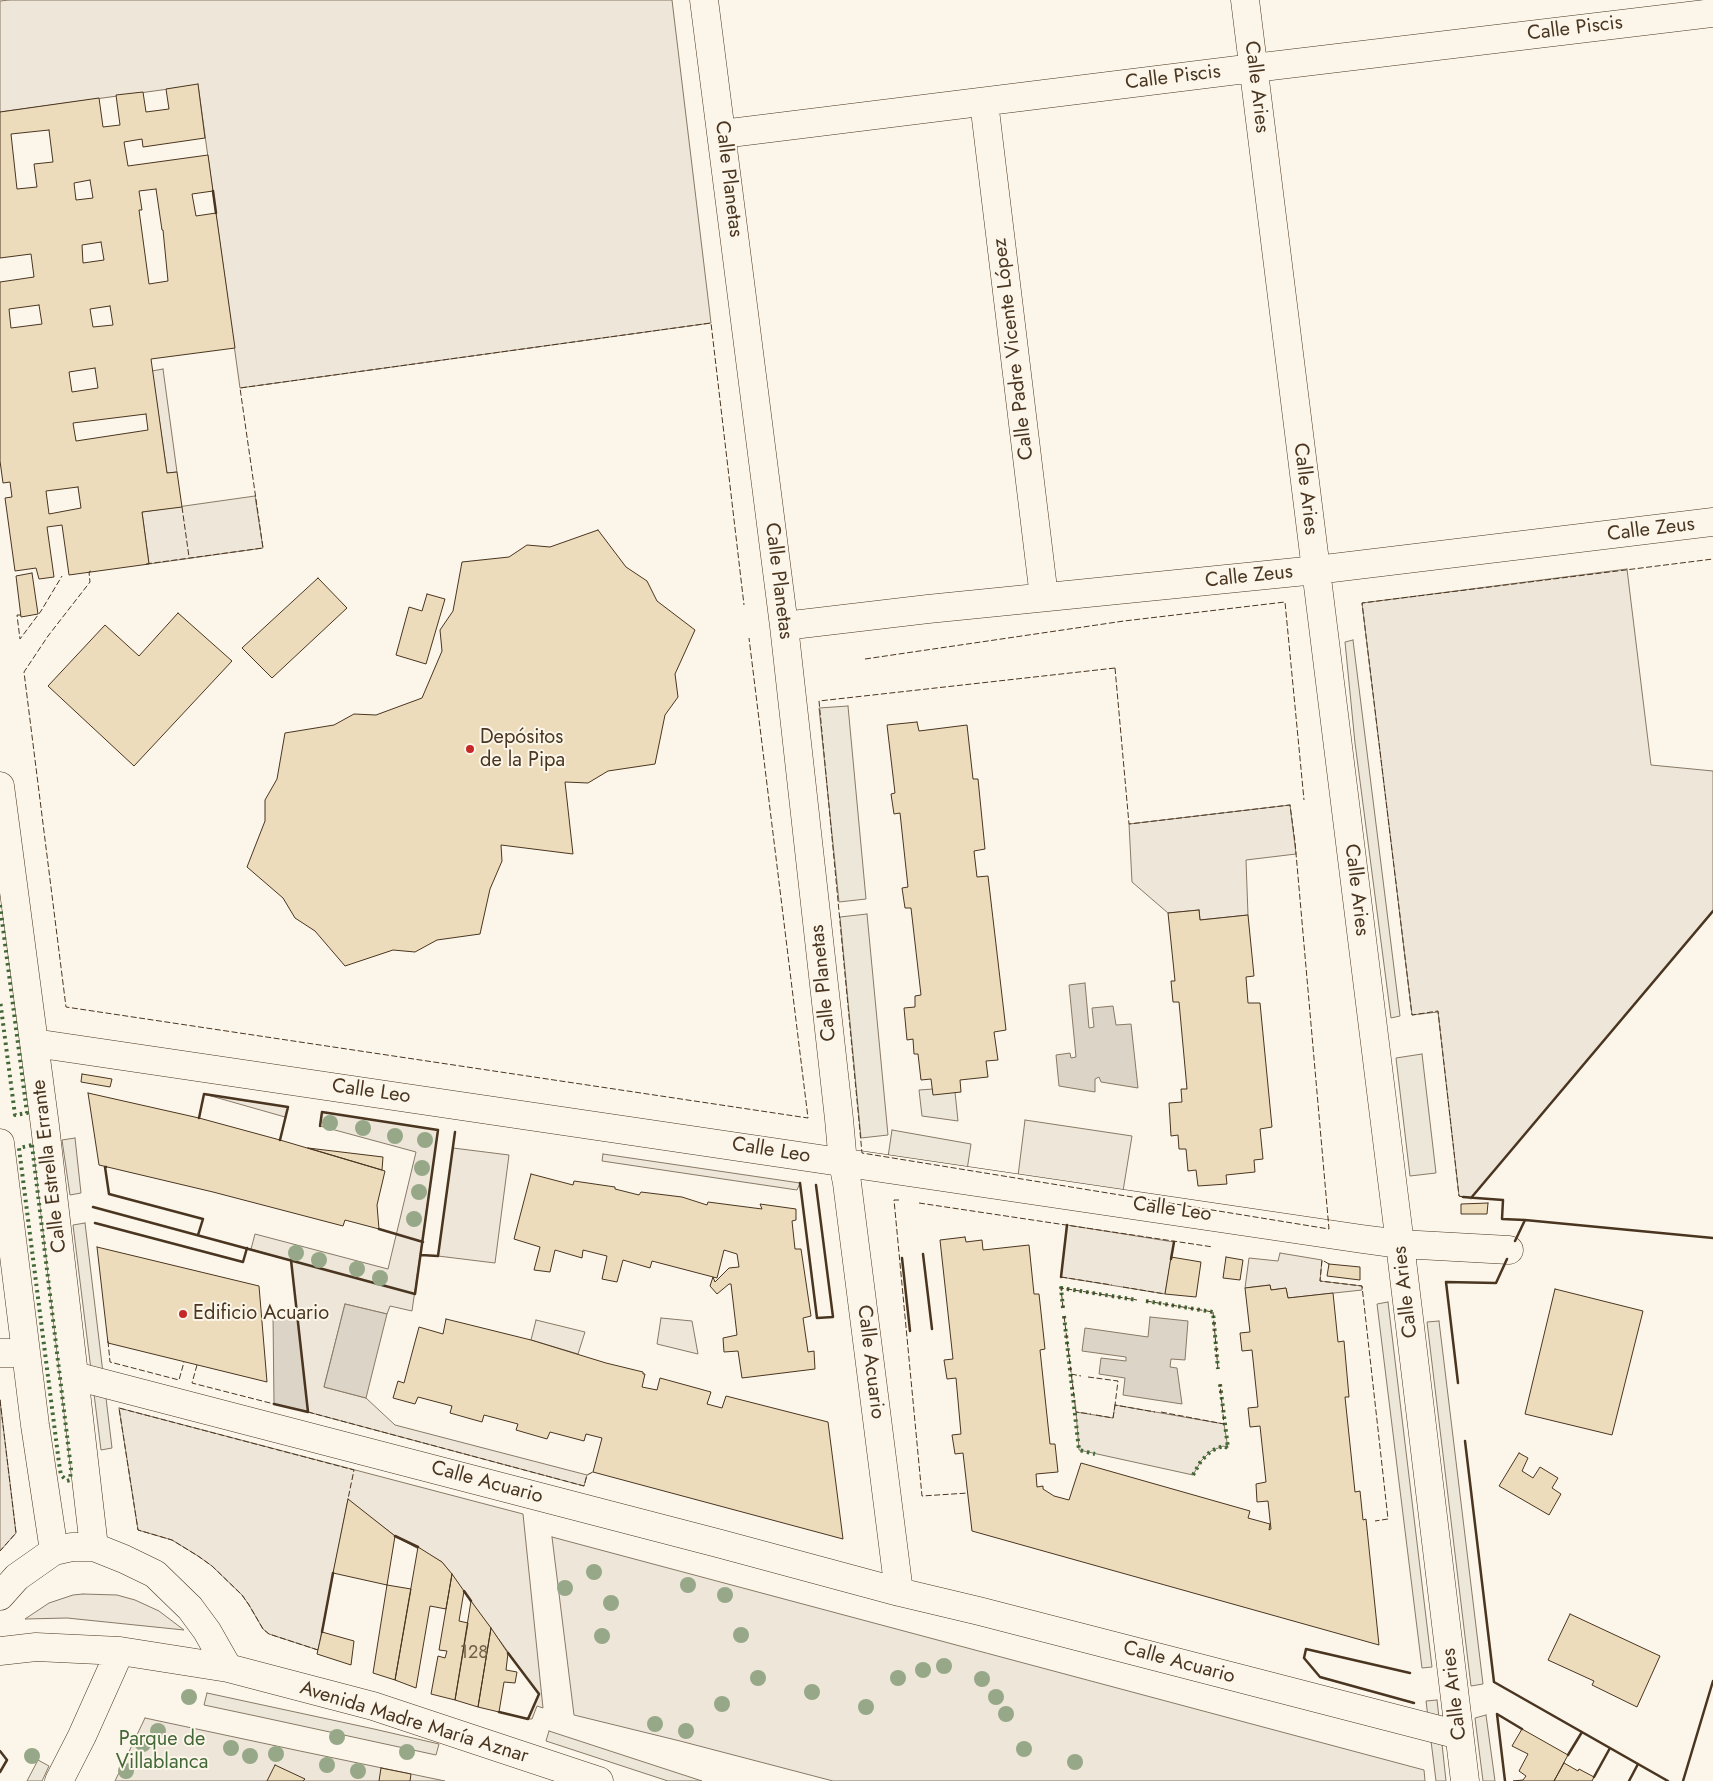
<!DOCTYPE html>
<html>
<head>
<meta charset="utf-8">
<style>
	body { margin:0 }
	canvas { display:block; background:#fbf6e9 }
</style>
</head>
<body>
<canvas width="1713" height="1781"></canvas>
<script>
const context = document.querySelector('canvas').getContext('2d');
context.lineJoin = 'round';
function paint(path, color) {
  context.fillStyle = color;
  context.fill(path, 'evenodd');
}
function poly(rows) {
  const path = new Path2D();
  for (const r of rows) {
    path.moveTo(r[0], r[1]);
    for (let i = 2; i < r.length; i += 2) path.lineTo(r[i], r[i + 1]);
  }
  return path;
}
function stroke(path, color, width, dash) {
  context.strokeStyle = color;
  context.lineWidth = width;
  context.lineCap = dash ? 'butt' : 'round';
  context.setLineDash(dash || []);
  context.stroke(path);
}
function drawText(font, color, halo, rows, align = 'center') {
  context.font = font + ' Jost,sans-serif';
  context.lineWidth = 4;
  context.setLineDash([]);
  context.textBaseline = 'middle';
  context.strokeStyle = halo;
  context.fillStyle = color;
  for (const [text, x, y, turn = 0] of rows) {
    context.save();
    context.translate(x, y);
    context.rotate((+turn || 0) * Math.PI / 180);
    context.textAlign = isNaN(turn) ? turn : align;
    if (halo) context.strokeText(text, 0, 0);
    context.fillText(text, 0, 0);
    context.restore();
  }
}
const green = poly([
	[9,0,672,0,711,323,240,388,198,85,0,112,0,1,9,0],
	[163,369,177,472,167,473,152,371,163,369],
	[255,496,263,548,149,564,142,512,255,496],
	[1627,569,1651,765,1713,771,1713,911,1471,1198,1463,1197,1459,1196,1438,1012,1412,1015,1362,603,1627,569],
	[1290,805,1296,854,1246,860,1248,915,1200,920,1199,910,1168,913,1132,882,1129,824,1290,805],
	[204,1094,247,1101,288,1107,285,1117,204,1094],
	[322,1112,438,1130,412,1311,390,1306,387,1314,345,1304,324,1387,366,1398,395,1425,587,1475,584,1486,308,1412,291,1261,251,1249,255,1234,388,1269,416,1152,320,1126,322,1112],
	[1025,1120,1132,1136,1123,1191,1018,1176,1025,1120],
	[453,1148,509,1155,495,1263,438,1256,453,1148],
	[603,1154,800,1183,797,1190,602,1161,603,1154],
	[1067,1225,1174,1242,1165,1294,1061,1277,1067,1225],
	[1280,1253,1322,1260,1320,1281,1362,1286,1362,1290,1288,1298,1286,1288,1271,1290,1270,1285,1245,1288,1249,1258,1278,1261,1280,1253],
	[661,1318,692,1321,698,1354,657,1344,661,1318],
	[536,1320,585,1332,578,1354,531,1340,536,1320],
	[0,1400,16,1533,0,1551,0,1400],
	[1115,1405,1224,1424,1228,1448,1223,1446,1211,1451,1201,1461,1193,1475,1079,1450,1076,1412,1113,1418,1115,1405],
	[119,1408,523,1514,543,1708,537,1706,532,1719,528,1719,539,1694,442,1562,395,1536,348,1500,318,1650,269,1634,263,1629,249,1605,242,1595,212,1566,198,1556,172,1540,138,1530,119,1408],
	[552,1537,1424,1770,1425,1781,833,1781,680,1741,574,1715,552,1537],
	[83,1594,117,1595,135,1600,159,1611,184,1630,67,1618,25,1619,49,1603,73,1595,83,1594],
	[145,1718,300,1751,445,1781,115,1781,145,1718]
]);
const parking = poly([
	[1353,640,1400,1016,1391,1018,1355,743,1345,642,1353,640],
	[848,706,866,899,839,902,819,708,848,706],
	[867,914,888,1135,861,1138,840,917,867,914],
	[1422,1054,1436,1173,1410,1176,1396,1058,1422,1054],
	[933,1089,955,1092,958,1121,922,1116,919,1090,933,1089],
	[892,1130,971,1144,967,1170,888,1157,892,1130],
	[75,1138,81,1193,70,1195,62,1140,75,1138],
	[85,1223,112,1448,101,1450,73,1225,85,1223],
	[1388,1302,1432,1667,1422,1668,1377,1304,1388,1302],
	[1439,1321,1483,1684,1471,1686,1427,1322,1439,1321],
	[207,1693,374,1729,439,1744,436,1755,256,1716,204,1705,207,1693],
	[1437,1700,1442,1744,1446,1781,1436,1781,1426,1701,1437,1700],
	[1486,1715,1495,1781,1483,1781,1475,1718,1486,1715],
	[549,1731,702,1781,668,1781,546,1741,549,1731],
	[38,1760,49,1766,42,1781,27,1781,38,1760]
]);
const water = poly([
	[1085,983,1089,1028,1094,1027,1092,1008,1113,1006,1116,1025,1131,1024,1138,1088,1101,1082,1099,1077,1095,1079,1095,1092,1059,1086,1056,1055,1070,1053,1071,1058,1076,1057,1069,985,1085,983],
	[345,1304,387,1314,366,1398,324,1387,345,1304],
	[273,1315,298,1320,308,1412,274,1404,273,1315],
	[1150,1317,1188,1321,1185,1360,1171,1359,1170,1367,1177,1368,1182,1404,1123,1395,1125,1378,1099,1374,1101,1358,1126,1361,1126,1357,1082,1351,1085,1328,1148,1337,1150,1317]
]);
const building = poly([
	[198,84,205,138,143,147,142,139,124,142,128,166,208,155,213,191,192,194,196,216,216,213,235,348,151,359,167,473,177,472,182,507,142,512,149,564,69,575,62,525,47,527,54,577,39,579,36,568,15,571,5,498,12,497,10,482,3,483,0,461,0,282,34,277,31,254,0,258,0,112,99,98,103,127,120,125,116,95,143,92,146,112,169,109,166,89,198,84],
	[49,130,53,162,34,164,37,187,17,189,11,134,49,130],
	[90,180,93,198,76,200,74,183,90,180],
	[156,189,162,230,163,230,168,281,149,284,139,210,142,210,139,191,156,189],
	[101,242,104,260,83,263,82,245,101,242],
	[39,305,42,324,11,328,9,309,39,305],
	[110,306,113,325,93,327,90,309,110,306],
	[95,368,98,388,72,392,69,372,95,368],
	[146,414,148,430,76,441,73,423,146,414],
	[78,487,81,508,49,514,46,491,78,487],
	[598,530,626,567,647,581,657,601,695,630,675,674,678,697,665,715,655,764,608,771,588,783,565,782,573,854,501,845,502,861,490,889,480,934,437,940,415,952,393,950,345,966,315,931,295,918,283,898,247,867,265,821,265,800,277,779,285,733,334,725,354,714,376,715,422,698,442,651,440,630,453,611,462,562,509,557,527,545,550,547,598,530],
	[32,573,38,614,21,617,16,576,32,573],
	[318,578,347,608,272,678,242,648,318,578],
	[427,594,445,599,426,664,396,655,409,607,422,611,427,594],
	[178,613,232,661,134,766,48,686,105,625,139,656,178,613],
	[917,722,919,731,967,725,973,779,978,779,985,849,974,851,977,877,988,876,1006,1030,994,1032,998,1060,986,1061,988,1077,960,1080,961,1092,933,1095,931,1079,921,1080,918,1054,914,1054,913,1039,907,1040,904,1008,915,1007,915,996,921,995,911,908,905,908,902,888,908,887,900,813,894,814,891,794,895,793,887,725,917,722],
	[1199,910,1200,920,1248,915,1254,976,1246,977,1248,1003,1260,1003,1272,1127,1260,1129,1263,1159,1254,1160,1255,1172,1226,1175,1227,1184,1198,1186,1196,1170,1188,1171,1186,1149,1179,1149,1178,1135,1171,1136,1169,1103,1182,1102,1181,1089,1187,1089,1179,1002,1173,1002,1171,981,1175,981,1168,913,1199,910],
	[82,1074,112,1079,110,1087,81,1082,82,1074],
	[88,1093,199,1118,280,1140,385,1171,377,1205,379,1229,345,1220,343,1226,213,1192,99,1165,88,1093],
	[308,1148,383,1157,382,1170,308,1148],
	[531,1174,573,1185,574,1181,615,1187,615,1189,639,1195,641,1192,682,1197,707,1205,708,1202,762,1209,760,1204,796,1209,796,1220,792,1221,795,1249,801,1249,811,1316,803,1318,808,1352,814,1351,815,1369,742,1378,738,1351,724,1352,723,1338,737,1335,731,1284,729,1284,717,1294,710,1286,713,1277,715,1282,729,1268,739,1267,737,1254,724,1250,717,1278,652,1261,650,1268,623,1260,617,1282,602,1279,607,1256,583,1250,582,1258,555,1250,550,1272,534,1270,540,1247,514,1239,531,1174],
	[1488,1203,1487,1214,1461,1214,1461,1204,1488,1203],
	[965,1237,966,1242,982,1240,983,1250,1029,1245,1034,1294,1039,1294,1045,1349,1040,1350,1050,1444,1055,1444,1058,1472,1036,1474,1037,1487,1043,1486,1043,1489,1054,1496,1069,1500,1081,1463,1250,1511,1248,1518,1270,1524,1269,1530,1271,1529,1268,1501,1257,1502,1256,1484,1266,1482,1260,1426,1250,1427,1248,1408,1258,1407,1252,1350,1242,1351,1240,1333,1250,1332,1245,1288,1270,1285,1271,1290,1286,1288,1288,1298,1333,1293,1338,1342,1344,1341,1349,1397,1345,1397,1355,1492,1360,1491,1363,1520,1366,1519,1379,1645,972,1531,963,1453,955,1454,952,1435,961,1434,956,1378,947,1379,944,1360,953,1359,940,1240,965,1237],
	[97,1247,259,1286,267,1382,108,1343,97,1247],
	[1171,1257,1201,1262,1196,1297,1165,1294,1171,1257],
	[1226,1257,1243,1260,1240,1280,1223,1278,1226,1257],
	[1329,1264,1360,1267,1360,1280,1327,1276,1329,1264],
	[1555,1289,1643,1311,1612,1435,1525,1414,1555,1289],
	[446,1319,531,1340,606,1363,643,1372,643,1374,645,1374,642,1387,657,1390,660,1378,711,1392,707,1404,722,1408,726,1396,828,1422,843,1539,593,1472,602,1438,586,1434,584,1441,550,1432,547,1439,516,1430,518,1424,484,1415,482,1422,450,1413,452,1406,418,1397,415,1404,393,1398,398,1381,404,1383,419,1327,443,1334,446,1319],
	[1519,1453,1528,1458,1522,1471,1533,1478,1540,1467,1558,1478,1552,1488,1561,1494,1549,1515,1499,1486,1519,1453],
	[348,1499,395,1536,387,1585,333,1573,348,1499],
	[418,1547,442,1562,452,1574,446,1609,430,1606,416,1688,395,1680,418,1547],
	[452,1574,464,1591,459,1621,468,1623,455,1700,431,1694,438,1656,445,1658,447,1651,439,1650,452,1574],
	[387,1585,411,1589,395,1680,373,1673,387,1585],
	[471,1601,491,1628,478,1707,455,1700,471,1601],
	[1570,1614,1660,1656,1637,1707,1592,1685,1594,1681,1548,1660,1570,1614],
	[491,1628,508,1653,506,1670,517,1672,515,1683,504,1682,499,1712,478,1707,491,1628],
	[322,1632,354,1641,351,1665,317,1654,322,1632],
	[1522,1729,1568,1755,1554,1781,1513,1781,1523,1780,1526,1776,1519,1771,1528,1754,1512,1746,1522,1729],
	[1564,1763,1578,1771,1579,1769,1594,1777,1592,1781,1554,1781,1564,1763],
	[275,1765,305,1779,303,1781,267,1781,275,1765],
	[381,1768,411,1774,410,1781,379,1781,381,1768]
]);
const minor = poly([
	[704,0,784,626,839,1119,843,1163,847,1183,899,1592],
	[1245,0,1400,1244,1465,1781],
	[984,102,1044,597],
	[722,134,1254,68,1713,13],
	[784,626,928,609,1316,570,1713,522],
	[0,786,45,1126,94,1547],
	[34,1043,1362,1239,1400,1244,1509,1250],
	[0,1143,35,1425,54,1551],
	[0,1353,26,1353],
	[75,1376,721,1544,899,1592,979,1611,1459,1735],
	[0,1596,17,1577,54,1551,72,1547,94,1547,124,1559,155,1574,190,1608,207,1631,228,1668],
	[0,1651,36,1647,120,1651,228,1668,373,1706,599,1781],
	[59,1781,82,1736,120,1651]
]);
const hedge = poly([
	[0,905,27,1113,15,1115,0,1000],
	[32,1145,71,1469,70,1480,67,1481,61,1475,59,1463,19,1148,32,1145],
	[1146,1301,1213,1312,1218,1369],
	[1063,1308,1061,1288,1137,1300],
	[1064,1316,1079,1450,1095,1454],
	[1193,1475,1201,1461,1211,1451,1223,1446,1228,1448,1220,1384]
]);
const fence = poly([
	[182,507,189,557],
	[146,564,263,548,240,388,711,323,744,605],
	[91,571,89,572,90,582,48,636,24,672,66,1007,808,1118,749,638],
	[21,615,17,615,20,639,41,611,62,576],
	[865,659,1124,621,1285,602,1304,800],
	[1115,668,1129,824,1290,805,1295,842,1329,1229,862,1153,819,701,1115,668],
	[1463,1197,1459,1196,1438,1011,1412,1015,1362,603,1713,559],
	[899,1200,894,1200,922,1496,968,1493],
	[919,1203,1213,1247],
	[1329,1264,1322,1260,1320,1281,1362,1286,1388,1519,1375,1521],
	[1061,1277,1112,1285],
	[1123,1287,1165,1294],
	[1146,1301,1213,1312,1218,1369],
	[1063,1308,1061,1288,1137,1300],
	[1064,1316,1076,1412,1091,1414],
	[108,1341,110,1362,179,1380,184,1362],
	[197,1365,192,1383,274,1404],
	[1071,1374,1081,1376],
	[1088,1377,1118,1381,1115,1405,1155,1412],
	[0,1400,16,1533,0,1551],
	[308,1412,584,1486,587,1475,593,1472],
	[1161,1412,1224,1424,1220,1384],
	[1096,1415,1113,1418,1115,1405],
	[318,1650,269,1634,263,1629,249,1605,242,1595,212,1566,198,1556,172,1540,138,1530,119,1408,354,1470,348,1499]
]);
const wall = poly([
	[213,191,216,213],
	[199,1118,204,1094,288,1107,280,1140],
	[106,1167,105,1167,109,1194,203,1219,198,1235],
	[800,1183,817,1318,833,1317,816,1185],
	[1463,1197,1503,1200,1502,1219,1525,1220,1515,1241],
	[1471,1198,1713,911],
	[93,1207,415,1294,438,1130,322,1112,320,1126],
	[1525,1220,1713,1238],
	[95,1223,243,1262,247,1248],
	[379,1229,423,1242],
	[923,1254,932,1329],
	[421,1255,438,1256,455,1132],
	[902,1258,910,1331],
	[1171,1259,1174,1242],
	[1061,1277,1067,1225],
	[1458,1383,1446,1282,1496,1283,1507,1259],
	[274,1404,308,1412,291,1260],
	[1465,1441,1494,1682,1668,1781],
	[395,1536,418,1547],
	[464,1591,471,1601],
	[322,1632,333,1573],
	[1410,1673,1306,1649,1304,1658,1320,1677,1414,1703],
	[499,1712,528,1719,539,1694,508,1653],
	[0,1751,7,1760,0,1772],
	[1568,1755,1582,1732],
	[1594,1777,1610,1748],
	[1505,1781,1497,1714,1522,1729],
	[1629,1781,1638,1764],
	[1683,1781,1713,1681]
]);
const trees = [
	[330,1123],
	[363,1128],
	[395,1136],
	[425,1140],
	[422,1168],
	[419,1192],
	[414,1219],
	[296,1253],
	[319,1260],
	[357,1269],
	[380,1278],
	[594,1572],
	[688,1585],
	[565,1588],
	[725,1595],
	[611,1603],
	[741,1635],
	[602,1636],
	[944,1666],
	[923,1670],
	[758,1678],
	[898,1678],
	[982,1679],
	[812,1692],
	[189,1697],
	[996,1697],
	[722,1704],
	[866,1707],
	[1006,1714],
	[655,1724],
	[158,1731],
	[686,1731],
	[337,1737],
	[143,1744],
	[231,1748],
	[1024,1749],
	[407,1752],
	[276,1754],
	[32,1756],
	[250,1756],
	[1075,1762],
	[327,1765],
	[126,1771],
	[358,1771]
];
const markers = [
	[470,749,5,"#c62828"],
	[183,1314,5,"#c62828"]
];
const numberNames = [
	["128",474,1654]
];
const streetNames = [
	["Calle Piscis",1575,29,-7],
	["Calle Piscis",1173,78,-7],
	["Calle Aries",1256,87,83],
	["Calle Planetas",728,179,83],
	["Calle Padre Vicente López",1014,349,-97],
	["Calle Aries",1305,489,83],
	["Calle Zeus",1651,530,-7],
	["Calle Zeus",1249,577,-6],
	["Calle Planetas",778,581,83],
	["Calle Aries",1356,890,83],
	["Calle Planetas",824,983,-96],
	["Calle Leo",371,1092,8],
	["Calle Leo",771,1151,9],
	["Calle Estrella Errante",50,1166,-97],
	["Calle Leo",1172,1210,8],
	["Calle Aries",1406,1292,-97],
	["Calle Acuario",870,1362,83],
	["Calle Acuario",487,1483,15],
	["Calle Acuario",1179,1663,15],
	["Calle Aries",1455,1694,-97],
	["Avenida Madre María Aznar",414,1723,17]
];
const poiNames = [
	["Depósitos",480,738],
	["de la Pipa",480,761],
	["Edificio Acuario",193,1314]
];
const parkNames = [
	["Parque de",162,1740],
	["Villablanca",162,1763]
];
paint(green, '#ede6d9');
stroke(green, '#887966', 1);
paint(parking, '#ede7d9');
stroke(parking, '#887966', 1);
paint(water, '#dcd4c6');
stroke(water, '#887966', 1);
paint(building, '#ecdcbc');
stroke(building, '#4a3520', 1);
stroke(minor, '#4a3520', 29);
stroke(minor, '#fbf6e9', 28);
stroke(hedge, '#436837', 4, [2.5, 4]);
stroke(fence, '#4a3520', 1, [6, 2.5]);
stroke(wall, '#4a3520', 2.5);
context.fillStyle = '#96a887';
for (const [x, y] of trees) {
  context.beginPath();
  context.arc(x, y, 8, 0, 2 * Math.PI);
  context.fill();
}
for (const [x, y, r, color] of markers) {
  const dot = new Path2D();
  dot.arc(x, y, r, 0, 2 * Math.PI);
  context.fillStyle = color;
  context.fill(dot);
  stroke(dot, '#fbf6e9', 2);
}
drawText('18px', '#725f47', null, numberNames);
drawText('20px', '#4a3520', '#fbf6e9', streetNames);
drawText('20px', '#4a3520', '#fbf6e9', poiNames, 'left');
drawText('20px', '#436837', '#fbf6e9', parkNames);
</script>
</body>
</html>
